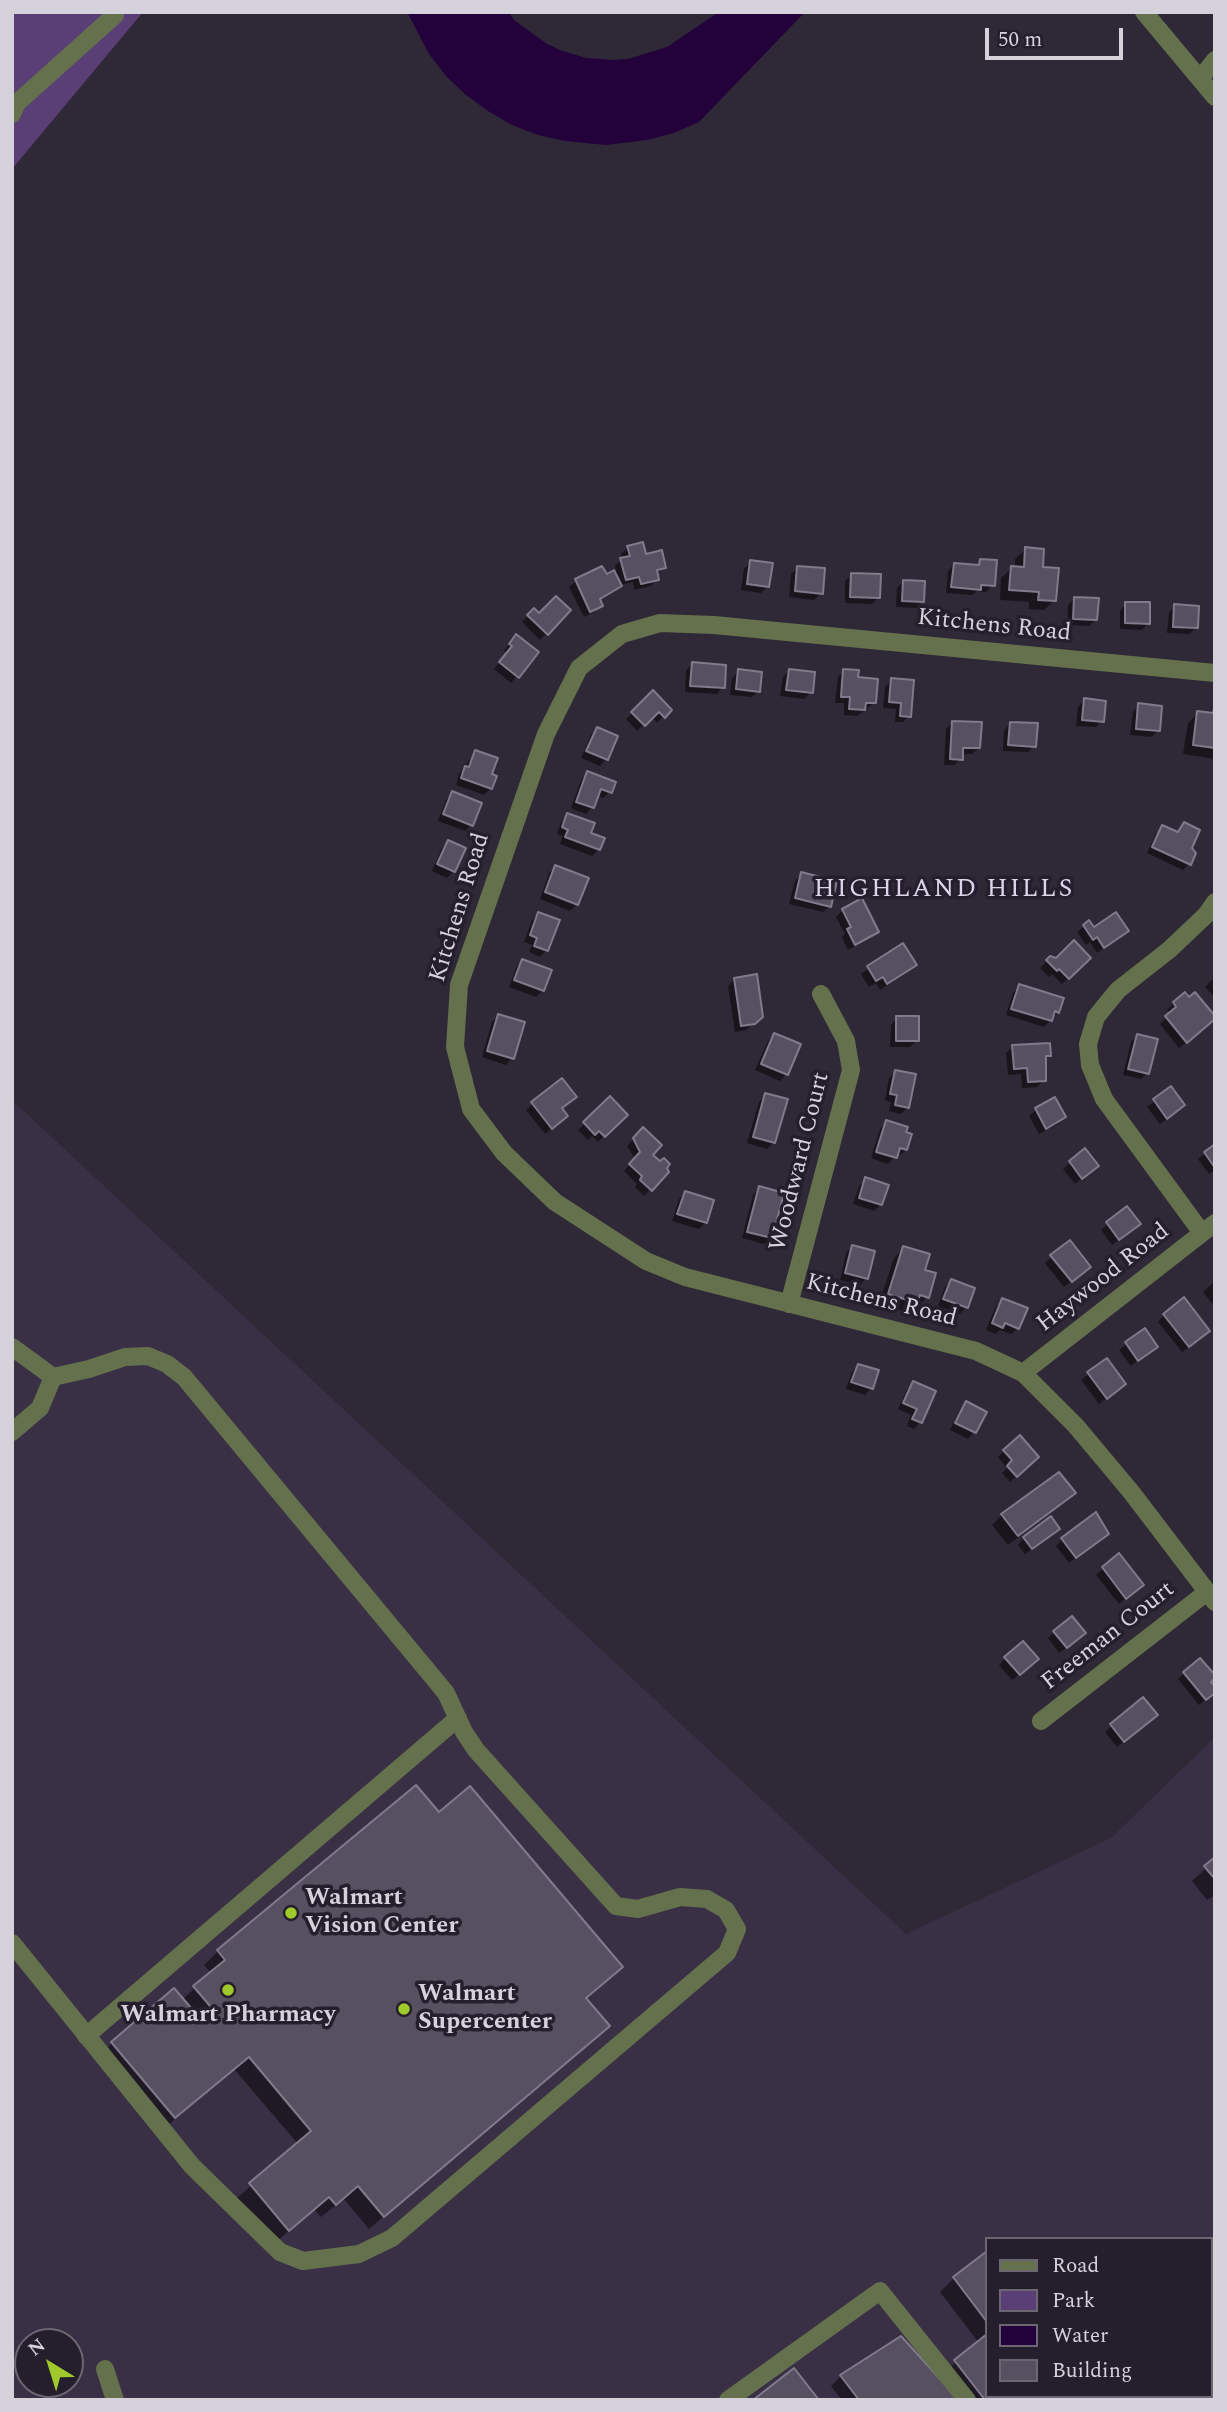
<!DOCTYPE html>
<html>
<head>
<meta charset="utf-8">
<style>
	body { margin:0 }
	#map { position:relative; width:1227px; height:2412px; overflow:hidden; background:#2f2837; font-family:Spectral,serif }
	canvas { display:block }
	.frame { position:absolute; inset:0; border:14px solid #d6d2dc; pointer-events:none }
	.legend { position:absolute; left:985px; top:2237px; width:228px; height:161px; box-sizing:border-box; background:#251e2d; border:2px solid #6c6673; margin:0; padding:9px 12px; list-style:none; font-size:21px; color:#d6d2dc }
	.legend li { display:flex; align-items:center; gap:14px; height:35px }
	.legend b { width:35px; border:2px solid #6c6673 }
	.north { position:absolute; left:14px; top:2328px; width:70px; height:70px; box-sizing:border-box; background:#251e2d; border:2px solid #6c6673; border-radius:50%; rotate:322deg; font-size:19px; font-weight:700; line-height:28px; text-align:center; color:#d6d2dc }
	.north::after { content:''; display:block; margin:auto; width:24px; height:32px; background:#a0c92b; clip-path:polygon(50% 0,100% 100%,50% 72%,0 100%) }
	.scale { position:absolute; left:985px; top:28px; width:138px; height:32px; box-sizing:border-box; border:4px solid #d6d2dc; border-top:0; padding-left:9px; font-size:21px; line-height:24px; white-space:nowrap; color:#d6d2dc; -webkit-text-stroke:5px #251e2d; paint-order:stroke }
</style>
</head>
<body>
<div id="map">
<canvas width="1227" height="2412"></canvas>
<div class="frame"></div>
<ul class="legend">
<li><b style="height:9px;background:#64714c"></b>Road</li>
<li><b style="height:19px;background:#5a3f77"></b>Park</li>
<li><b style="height:19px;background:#23023c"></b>Water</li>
<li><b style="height:19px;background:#575061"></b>Building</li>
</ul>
<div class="north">N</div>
<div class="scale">50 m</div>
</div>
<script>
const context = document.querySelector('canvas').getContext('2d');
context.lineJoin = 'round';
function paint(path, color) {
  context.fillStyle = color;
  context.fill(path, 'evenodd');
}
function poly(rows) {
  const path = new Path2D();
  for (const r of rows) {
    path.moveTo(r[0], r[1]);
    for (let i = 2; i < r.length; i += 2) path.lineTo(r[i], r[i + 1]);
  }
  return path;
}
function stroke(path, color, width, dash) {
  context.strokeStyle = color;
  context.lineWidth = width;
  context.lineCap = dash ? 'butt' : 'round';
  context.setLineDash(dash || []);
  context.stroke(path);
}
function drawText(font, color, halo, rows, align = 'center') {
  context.font = font + ' Spectral,serif';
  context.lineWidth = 7;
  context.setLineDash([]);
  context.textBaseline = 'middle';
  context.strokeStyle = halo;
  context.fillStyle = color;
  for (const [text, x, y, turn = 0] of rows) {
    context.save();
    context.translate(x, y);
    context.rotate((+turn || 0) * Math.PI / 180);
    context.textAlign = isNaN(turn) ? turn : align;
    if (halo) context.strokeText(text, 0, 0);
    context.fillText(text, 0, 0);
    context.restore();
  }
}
const built = poly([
	[12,1100,906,1934,1111,1838,1215,1737,1215,2400,12,2400],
	[987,2239,1211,2239,1211,2396,987,2396],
	[28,2342,70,2342,70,2384,28,2384]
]);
const green = poly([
	[12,12,143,12,12,169]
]);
const water = poly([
	[407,12,509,12,514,20,547,44,560,50,586,58,614,60,628,59,667,47,719,12,805,12,699,122,674,133,647,140,606,145,565,141,538,135,512,125,488,111,466,95,446,76,429,54]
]);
const shadow = poly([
	[628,548,664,567,656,574,657,579,651,586,634,590,633,582,620,585,598,601,601,606,594,612,584,617,569,587,576,581,602,568,606,576,616,571,615,566,623,559,621,554],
	[1026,549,1041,568,1055,600,1044,610,1029,609,1029,602,1000,600,1001,578,1012,568,1015,568,1015,559],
	[981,561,993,585,986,592,977,591,972,595,946,593,948,571,954,564,975,566],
	[751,562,768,586,761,593,741,590,744,569],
	[798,568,821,593,814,600,789,597,791,574],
	[852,575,879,597,872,604,845,603,845,581],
	[904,581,922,601,916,608,896,607,897,588],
	[1075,598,1095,620,1089,626,1067,625,1068,605],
	[1126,604,1148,623,1142,630,1120,629,1120,611],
	[1175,606,1196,627,1190,634,1167,633,1169,613],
	[534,610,539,615,569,610,540,640,522,622],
	[510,643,536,653,511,683,494,669,507,653,504,651],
	[692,664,723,687,717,694,685,692,686,671],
	[739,671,759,691,752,697,730,695,732,678],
	[789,671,811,692,804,699,780,696,783,677],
	[844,671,857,679,874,703,857,716,844,715,844,703,835,703,838,677],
	[892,680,909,716,903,722,895,722,896,709,883,708,885,687],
	[653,693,669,710,657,723,652,717,637,731,626,719],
	[1084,700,1102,721,1096,727,1076,726,1078,707],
	[1139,705,1158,731,1151,737,1130,735,1133,712],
	[1215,710,1215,759,1183,754,1188,723,1198,713,1211,715],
	[952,723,979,748,972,754,961,754,961,759,954,765,944,765,946,729],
	[1011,723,1034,746,1028,752,1003,751,1004,730],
	[597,729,616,737,606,759,600,766,581,758,591,735],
	[476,752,490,775,491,788,484,795,456,785,459,774],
	[587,773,610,792,603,798,597,796,592,807,586,814,571,808,581,780],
	[453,793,471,825,465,831,438,821,446,800],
	[568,815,589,834,599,849,592,856,560,844,563,836,557,834,561,822],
	[1184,824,1190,848,1189,864,1183,870,1147,853,1156,834,1163,827,1176,833],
	[448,842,454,871,447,878,432,871,442,848],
	[556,867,577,904,570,911,540,899,549,873],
	[801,874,830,906,823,912,789,904,795,881],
	[843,910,877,932,871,938,848,950,842,937,845,934,836,917],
	[539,914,547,950,540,957,529,952,532,945,524,942,532,920],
	[1084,926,1093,929,1127,931,1097,953,1090,942,1086,945,1077,932],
	[903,945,915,965,880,990,876,983,869,987,861,974],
	[1050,958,1089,958,1062,984,1052,974,1049,977,1040,968],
	[522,961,549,971,542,991,536,997,509,987,516,968],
	[1215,977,1215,998,1205,987],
	[735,979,761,1016,746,1030,735,1032,728,986],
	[1019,986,1058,1012,1044,1027,1006,1015,1013,993],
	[1174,1003,1208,1024,1179,1048,1160,1024,1171,1014,1167,1010],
	[499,1016,512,1058,506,1065,482,1057,492,1022],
	[897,1018,917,1040,910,1047,890,1047,891,1025],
	[774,1035,786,1074,780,1081,755,1070,768,1041],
	[1137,1036,1147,1073,1141,1079,1123,1075,1131,1042],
	[1013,1047,1049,1056,1044,1061,1044,1080,1037,1087,1022,1088,1021,1074,1008,1075,1006,1053],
	[895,1072,908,1107,901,1114,889,1111,891,1102,885,1100,889,1078],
	[561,1080,568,1103,561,1109,559,1122,545,1134,526,1110],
	[1171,1088,1177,1111,1160,1124,1147,1107],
	[766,1095,774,1142,767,1149,747,1143,759,1102],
	[610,1099,626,1115,598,1142,592,1136,588,1140,578,1130],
	[1054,1099,1064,1117,1058,1124,1039,1134,1029,1116,1036,1110],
	[886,1122,906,1150,899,1156,896,1155,888,1164,871,1158,880,1129],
	[643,1130,651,1155,667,1172,644,1196,635,1187,637,1184,624,1171,635,1159,627,1146],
	[1215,1146,1215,1170,1209,1174,1198,1159],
	[1085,1151,1097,1166,1075,1184,1063,1169],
	[866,1179,881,1204,874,1211,853,1204,859,1186],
	[760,1188,771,1237,764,1244,742,1238,753,1195],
	[685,1193,712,1201,705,1223,699,1229,672,1221,679,1199],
	[1127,1208,1132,1230,1112,1245,1101,1230],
	[1069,1242,1082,1273,1064,1287,1045,1263],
	[853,1246,866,1278,860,1285,840,1280,846,1253],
	[904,1248,923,1271,927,1297,917,1307,912,1306,906,1312,879,1304,894,1258],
	[951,1281,973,1289,966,1307,960,1314,938,1306,945,1287],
	[1215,1281,1215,1307,1203,1292],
	[1003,1300,1018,1328,1011,1334,1000,1330,995,1334,986,1330,996,1306],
	[1164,1315,1202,1337,1182,1352,1158,1322],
	[1144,1331,1156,1347,1131,1366,1119,1350],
	[1107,1360,1124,1384,1099,1404,1081,1380],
	[858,1366,871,1388,865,1395,846,1389,852,1372],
	[913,1383,933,1392,920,1422,914,1429,907,1426,911,1415,898,1409,907,1390],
	[966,1403,984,1412,974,1432,968,1439,950,1430,960,1410],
	[1004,1451,1031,1464,1010,1482,1002,1473,1007,1468,998,1457],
	[1074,1493,1064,1503,1008,1545,992,1525,1002,1515],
	[1106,1534,1069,1563,1056,1546,1062,1539],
	[1051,1535,1025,1554,1018,1545,1024,1538],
	[1119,1555,1135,1591,1119,1604,1096,1575],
	[1054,1632,1077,1640,1059,1653,1048,1638],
	[1005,1658,1030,1666,1012,1680,999,1665],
	[1184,1673,1209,1682,1209,1696,1199,1705,1178,1679],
	[1143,1699,1149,1721,1117,1747,1105,1732],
	[416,1787,585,1999,594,2039,369,2229,344,2199,321,2217,314,2209,275,2243,237,2198,298,2144,234,2069,161,2131,99,2057,112,2043,182,2000,211,1973,204,1965,218,1951],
	[1215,1860,1215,1895,1207,1900,1192,1881],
	[987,2253,987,2396,1030,2396,1025,2400,959,2400,941,2375,979,2343,940,2292,954,2278],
	[841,2376,957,2400,842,2400,831,2386]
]);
const building = poly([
	[643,542,646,554,662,550,666,568,657,570,659,580,641,584,639,577,626,580,620,558,630,556,627,546,643,542],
	[1025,547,1044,549,1043,567,1059,568,1056,601,1038,600,1039,592,1009,590,1011,566,1024,567,1025,547],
	[980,559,997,560,995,586,981,585,981,590,951,587,954,563,979,565,980,559],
	[750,560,773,563,769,587,747,584,750,560],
	[602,566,607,574,614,570,622,586,600,599,603,606,590,612,575,579,602,566],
	[797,566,825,568,823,594,795,591,797,566],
	[851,573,881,574,880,598,850,597,851,573],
	[903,580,925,581,924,602,902,601,903,580],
	[556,596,571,610,548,635,527,615,534,608,539,613,556,596],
	[1074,597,1099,598,1097,620,1073,619,1074,597],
	[1125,602,1150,602,1150,624,1125,623,1125,602],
	[1174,604,1199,606,1198,628,1173,627,1174,604],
	[516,634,539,652,519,678,499,662,512,646,509,644,516,634],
	[692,662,726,665,725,688,690,686,692,662],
	[738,669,762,672,760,692,736,689,738,669],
	[789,669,815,672,813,693,786,690,789,669],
	[843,669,859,670,858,677,878,679,876,703,866,703,865,710,849,709,850,697,841,697,843,669],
	[891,678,914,680,911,717,900,716,901,703,889,702,891,678],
	[653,690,672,710,665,718,659,712,645,726,631,712,653,690],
	[1084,698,1106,701,1104,722,1082,720,1084,698],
	[1138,703,1162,706,1160,731,1136,729,1138,703],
	[1214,709,1215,748,1193,745,1197,711,1213,713,1214,709],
	[952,721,982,722,980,748,963,748,963,760,950,759,952,721],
	[1010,722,1038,723,1036,747,1008,745,1010,722],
	[597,727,618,736,608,760,586,751,597,727],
	[475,750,498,758,492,774,497,776,492,789,461,778,465,766,469,767,475,750],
	[587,771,616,782,612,793,601,789,594,808,576,802,587,771],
	[452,791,482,803,473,826,443,814,452,791],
	[567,813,595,823,591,833,605,838,600,850,565,837,568,830,562,827,567,813],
	[1184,822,1200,830,1192,848,1196,853,1191,865,1152,847,1162,825,1178,832,1184,822],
	[448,840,466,848,455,872,437,864,448,840],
	[555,865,589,878,578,905,545,892,555,865],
	[801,872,837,881,831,907,795,898,801,872],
	[862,898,879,932,855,945,847,929,851,927,842,909,862,898],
	[538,912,560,920,548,951,534,946,537,938,530,935,538,912],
	[1116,912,1129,931,1104,948,1097,937,1093,940,1083,925,1089,920,1094,927,1116,912],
	[1074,940,1091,958,1069,979,1059,969,1057,971,1046,960,1050,956,1056,958,1074,940],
	[903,943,917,965,887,984,883,977,876,981,867,966,903,943],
	[522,959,552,970,544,991,514,980,522,959],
	[757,974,763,1017,755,1024,741,1026,734,978,757,974],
	[1019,984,1064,998,1059,1013,1055,1011,1052,1021,1011,1009,1019,984],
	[1185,992,1189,997,1195,992,1215,1016,1215,1019,1187,1043,1165,1016,1176,1007,1173,1002,1185,992],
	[498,1014,525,1022,514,1059,487,1051,498,1014],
	[896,1016,919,1016,919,1041,896,1041,896,1016],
	[774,1033,801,1044,788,1075,761,1064,774,1033],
	[1137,1034,1158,1039,1149,1074,1128,1069,1137,1034],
	[1050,1043,1051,1056,1046,1056,1046,1081,1028,1082,1027,1068,1014,1069,1012,1045,1050,1043],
	[895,1070,916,1074,909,1108,895,1105,897,1095,890,1094,895,1070],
	[562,1078,577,1097,562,1108,568,1116,552,1129,531,1102,562,1078],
	[1171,1086,1185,1105,1167,1119,1153,1099,1171,1086],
	[765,1093,788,1099,775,1143,753,1137,765,1093],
	[610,1096,628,1115,605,1137,599,1131,595,1135,583,1122,610,1096],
	[1055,1097,1066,1117,1046,1129,1035,1108,1055,1097],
	[886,1120,908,1127,906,1132,912,1134,907,1150,900,1148,897,1158,876,1152,886,1120],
	[643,1127,662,1145,653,1155,660,1161,664,1158,670,1164,667,1168,669,1172,652,1191,640,1180,642,1176,629,1164,640,1152,633,1138,643,1127],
	[1215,1144,1215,1168,1204,1152,1215,1144],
	[1085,1148,1099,1166,1082,1179,1069,1161,1085,1148],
	[865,1177,889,1185,882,1205,859,1198,865,1177],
	[759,1186,784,1193,772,1238,747,1232,759,1186],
	[685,1191,714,1200,707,1223,677,1214,685,1191],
	[1127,1206,1141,1224,1119,1240,1106,1222,1127,1206],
	[1070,1240,1091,1267,1072,1282,1050,1255,1070,1240],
	[852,1245,875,1251,868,1279,845,1273,852,1245],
	[903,1246,930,1254,925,1270,936,1273,929,1298,920,1295,917,1303,888,1294,903,1246],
	[951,1279,975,1288,968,1308,943,1299,951,1279],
	[1184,1297,1210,1331,1189,1347,1163,1314,1184,1297],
	[1002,1298,1028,1308,1019,1329,1005,1323,1003,1328,992,1323,1002,1298],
	[1145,1328,1158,1347,1138,1361,1125,1342,1145,1328],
	[1107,1358,1126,1384,1107,1399,1087,1372,1107,1358],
	[858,1364,879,1370,873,1389,851,1382,858,1364],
	[913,1381,936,1391,922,1423,912,1419,917,1409,903,1403,913,1381],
	[966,1401,987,1412,976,1433,955,1423,966,1401],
	[1020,1435,1039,1457,1017,1477,1007,1466,1012,1460,1003,1450,1020,1435],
	[1059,1472,1076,1493,1018,1536,1001,1514,1059,1472],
	[1096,1512,1109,1534,1076,1558,1061,1538,1096,1512],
	[1051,1516,1060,1529,1032,1549,1023,1537,1051,1516],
	[1119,1553,1144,1585,1126,1599,1102,1567,1119,1553],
	[1072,1616,1086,1633,1067,1648,1053,1631,1072,1616],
	[1023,1641,1039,1659,1020,1675,1004,1657,1023,1641],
	[1200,1658,1215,1675,1215,1678,1211,1682,1215,1686,1215,1693,1206,1700,1183,1672,1200,1658],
	[1143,1697,1158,1715,1124,1742,1110,1724,1143,1697],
	[416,1785,439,1812,470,1786,623,1967,586,1998,610,2026,384,2217,358,2186,336,2205,329,2197,289,2231,249,2183,311,2131,249,2057,175,2118,111,2042,174,1988,204,2023,216,2013,193,1986,225,1960,217,1950,416,1785],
	[1215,1857,1215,1879,1204,1866,1215,1857],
	[987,2251,987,2322,953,2277,987,2251],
	[987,2334,987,2396,1028,2396,1023,2400,985,2400,954,2360,987,2334],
	[901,2336,959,2400,859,2400,840,2375,901,2336],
	[794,2368,819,2400,753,2400,794,2368]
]);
const minor = poly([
	[1144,12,1215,97],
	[1200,79,1215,60],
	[12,114,17,103,115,15,115,12],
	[1215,673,714,625,660,623,622,634,579,668,546,734,459,985,455,1047,471,1109,504,1153,555,1202,646,1261,685,1277,976,1351,1023,1373,1076,1426,1132,1493,1215,1602],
	[1202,1233,1104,1099,1090,1065,1088,1044,1096,1017,1118,990,1169,950,1206,915,1215,902],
	[789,1304,851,1070,846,1041,821,994],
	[12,1347,53,1377,89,1369,125,1357,148,1356,167,1364,184,1377,446,1693,464,1732,476,1750,616,1906,638,1909,680,1897,707,1899,726,1910,737,1929,727,1953,392,2238,359,2254,303,2261,280,2252,192,2166,12,1943],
	[1023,1373,1215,1223],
	[12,1432,40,1408,53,1377],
	[1041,1721,1207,1592],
	[86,2036,458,1718],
	[105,2369,115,2400],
	[728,2400,880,2291,967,2400],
	[1048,2400,1053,2396]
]);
const markers = [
	[291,1913,7,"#a0c92b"],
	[228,1990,7,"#a0c92b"],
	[404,2009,7,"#a0c92b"]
];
const streetNames = [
	["Kitchens Road",994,627,6],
	["Kitchens Road",461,908,-73],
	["Woodward Court",801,1162,-76],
	["Haywood Road",1104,1279,-38],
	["Kitchens Road",881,1302,14],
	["Freeman Court",1109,1637,-38]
];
const poiNames = [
	["Walmart",305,1899],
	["Vision Center",305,1927],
	["Walmart",418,1995],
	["Supercenter",418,2023],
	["Walmart Pharmacy",228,2016,"center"]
];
const neighbourhoodNames = [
	["HIGHLAND HILLS",944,891]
];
paint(built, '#393045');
paint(green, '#5a3f77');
paint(water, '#23023c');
paint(shadow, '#0007');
paint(building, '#575061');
stroke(building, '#817a8c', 2);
stroke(minor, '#64714c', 18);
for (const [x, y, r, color] of markers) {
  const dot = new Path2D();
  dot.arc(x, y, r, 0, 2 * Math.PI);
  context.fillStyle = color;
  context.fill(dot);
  stroke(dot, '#251e2d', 2.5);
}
drawText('24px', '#d6d2dc', '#251e2d', streetNames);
drawText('bold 24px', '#d6d2dc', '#251e2d', poiNames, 'left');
context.letterSpacing = '2px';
drawText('26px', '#dcd4e8', '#251e2d', neighbourhoodNames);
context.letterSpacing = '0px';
</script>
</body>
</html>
